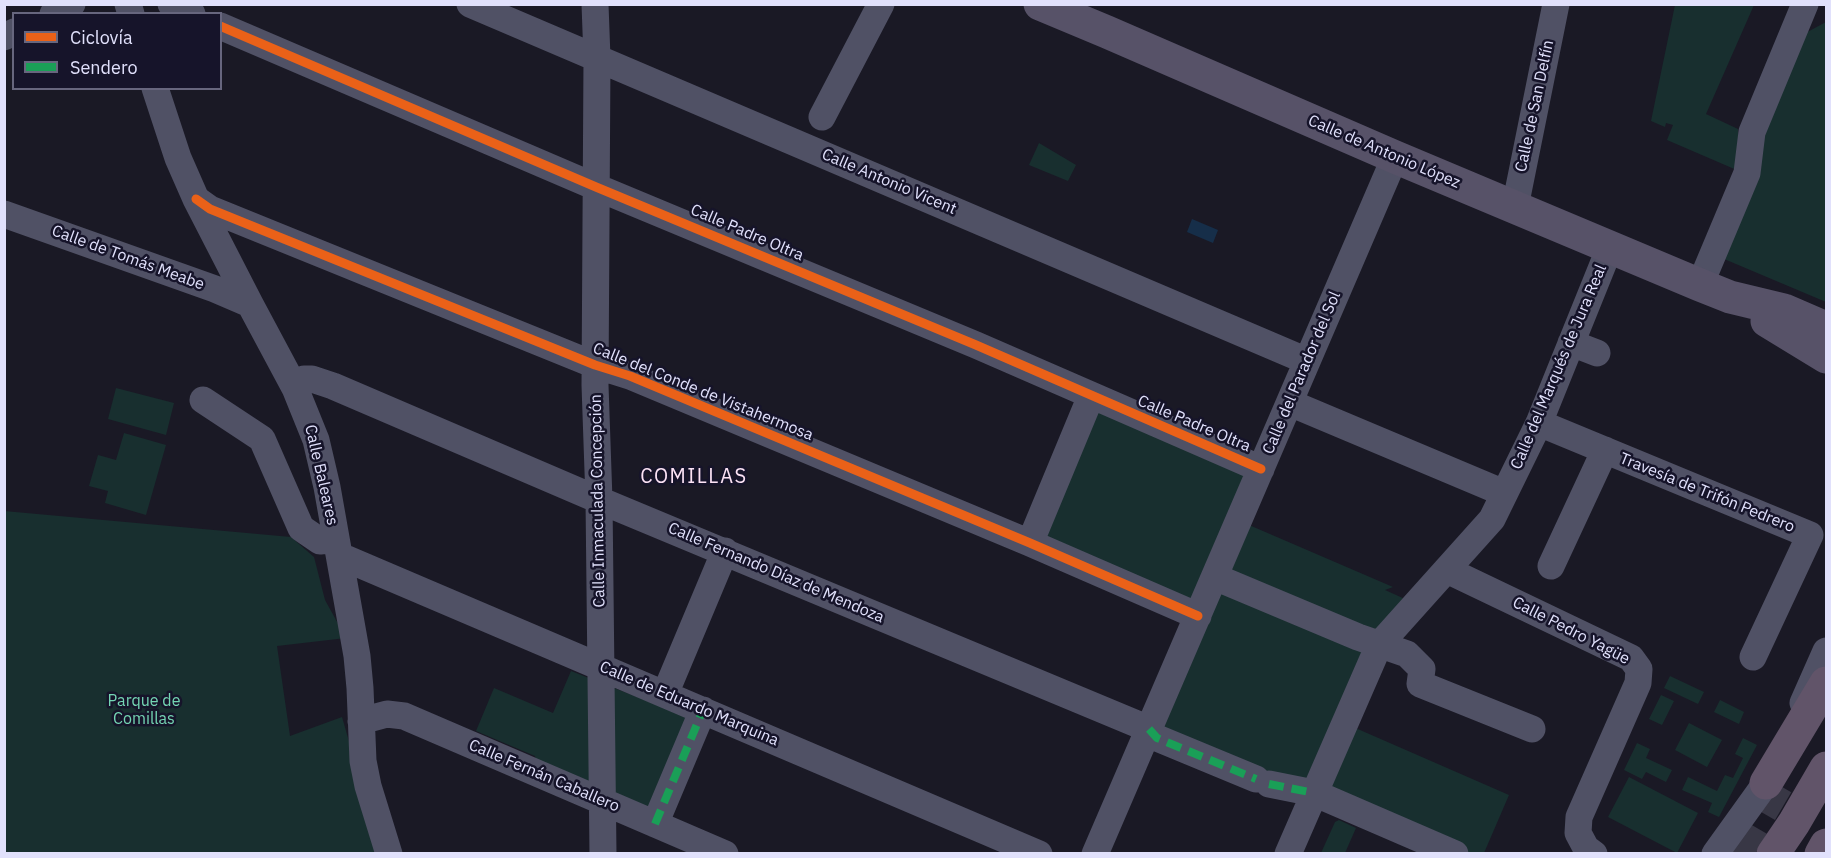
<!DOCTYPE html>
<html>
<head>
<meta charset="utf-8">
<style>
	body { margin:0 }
	#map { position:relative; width:1831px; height:858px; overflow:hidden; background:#1a1925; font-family:"IBM Plex Sans",sans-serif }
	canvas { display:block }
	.frame { position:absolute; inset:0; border:6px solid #e1e1fc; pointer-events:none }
	.legend { position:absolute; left:12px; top:12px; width:210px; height:78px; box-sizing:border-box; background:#16142a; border:2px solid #67667e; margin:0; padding:8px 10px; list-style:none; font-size:18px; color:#e1e1fc }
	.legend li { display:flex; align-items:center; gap:12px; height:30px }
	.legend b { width:30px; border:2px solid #67667e }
</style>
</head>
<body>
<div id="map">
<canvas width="1831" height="858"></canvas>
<div class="frame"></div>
<ul class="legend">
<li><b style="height:8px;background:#ea6118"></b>Ciclovía</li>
<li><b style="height:8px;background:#1a9f57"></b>Sendero</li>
</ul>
</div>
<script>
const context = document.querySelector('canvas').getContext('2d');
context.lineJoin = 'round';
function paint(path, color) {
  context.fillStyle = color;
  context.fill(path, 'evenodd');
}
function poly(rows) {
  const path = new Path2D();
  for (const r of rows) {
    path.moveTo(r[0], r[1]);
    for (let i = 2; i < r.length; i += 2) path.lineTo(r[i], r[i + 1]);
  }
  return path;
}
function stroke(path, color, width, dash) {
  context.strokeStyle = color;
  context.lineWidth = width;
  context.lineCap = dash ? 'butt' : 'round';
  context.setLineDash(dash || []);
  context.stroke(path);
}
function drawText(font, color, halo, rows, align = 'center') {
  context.font = font + ' "IBM Plex Sans",sans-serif';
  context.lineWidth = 5;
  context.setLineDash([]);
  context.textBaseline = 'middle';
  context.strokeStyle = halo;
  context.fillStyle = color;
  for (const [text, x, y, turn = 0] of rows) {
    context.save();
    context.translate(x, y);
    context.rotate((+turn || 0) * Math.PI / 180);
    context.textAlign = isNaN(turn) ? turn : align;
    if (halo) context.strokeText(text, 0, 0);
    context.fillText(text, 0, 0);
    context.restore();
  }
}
const green = poly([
	[1675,5,1754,5,1706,114,1738,129,1739,171,1667,140,1673,125,1666,123,1665,127,1651,121],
	[1826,22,1826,302,1717,256,1800,36],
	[1039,143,1076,165,1068,181,1029,165],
	[116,388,174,403,166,435,108,419],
	[1091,396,1261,469,1249,525,1393,587,1385,590,1416,604,1344,723,1509,795,1484,853,1455,853,1157,738,1198,616,1030,543],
	[124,433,166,445,146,515,105,503,108,491,89,486,98,455,116,460],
	[4,511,291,537,314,557,325,600,346,638,277,646,290,736,342,717,381,853,5,853],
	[571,671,698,721,659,814,536,760,535,756,476,731,494,688,553,713],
	[1670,676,1704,692,1698,704,1664,688],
	[1661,695,1674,701,1662,725,1649,719],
	[1720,700,1744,712,1739,724,1714,712],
	[1689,723,1722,740,1707,767,1675,750],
	[1743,738,1757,745,1719,817,1708,812,1712,803,1682,790,1688,777,1717,791,1725,775,1733,778,1743,758,1735,754],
	[1637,743,1650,749,1646,758,1672,770,1666,782,1646,772,1642,779,1624,770],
	[1629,777,1698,813,1677,853,1608,817],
	[1339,820,1356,828,1345,853,1321,853,1335,822]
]);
const water = poly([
	[1192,219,1218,230,1213,243,1187,232]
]);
const highwayTunnel = poly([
	[1736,854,1777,784]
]);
const minor = poly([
	[128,4,131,14],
	[171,4,192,14],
	[470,4,1307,361],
	[595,4,597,58,595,385,599,500,603,854],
	[53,14,72,4],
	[220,26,596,187,976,345,1261,469],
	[4,37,14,32],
	[155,88,178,158,196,199,250,304,295,388,316,440,327,487,357,656,360,688,363,761,368,786,389,854],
	[822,117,881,4],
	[196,199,210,209,595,365,630,376,1030,543,1198,616],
	[1515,207,1556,4],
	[4,214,215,289,250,304],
	[1700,285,1747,173,1752,132,1805,4],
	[1571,343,1597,353],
	[295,388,304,379,312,379,333,386,599,500,1149,729,1157,738,1256,779],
	[203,400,262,439,301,528,320,541,336,539],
	[1290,403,1504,493],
	[1539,423,1810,535,1753,657],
	[1030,543,1091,396],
	[340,556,1039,854],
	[1551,566,1605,450],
	[1447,570,1631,658,1639,669,1638,683,1579,817,1578,833,1586,848,1594,854],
	[1215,577,1358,637,1407,654,1422,669,1420,684,1532,729],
	[665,694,725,551],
	[1803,703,1826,651],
	[361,721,387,714,404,716,725,854],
	[1269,784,1314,793,1455,854],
	[655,824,703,710],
	[1095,854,1395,157],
	[1288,854,1379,645,1492,519,1539,423,1610,247],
	[1715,854,1766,783,1774,765]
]);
const major = poly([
	[1040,4,1107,32,1395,157,1700,285,1730,297,1784,310,1826,328],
	[1767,321,1826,357]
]);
const highway = poly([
	[1766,783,1826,683],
	[1773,854,1794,823,1826,768],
	[1821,854,1826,845]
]);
const quiet = poly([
	[1149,729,1157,738,1256,779],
	[1269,784,1314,793],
	[655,824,703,710]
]);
const cycleway = poly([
	[220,26,596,187,976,345,1261,469],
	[196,199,210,209,595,365,630,376,1030,543,1198,616]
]);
const streetNames = [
	["Calle de San Delfín",1535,106,-78],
	["Calle de Antonio López",1384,152,23],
	["Calle Antonio Vicent",889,182,23],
	["Calle Padre Oltra",747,233,23],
	["Calle de Tomás Meabe",128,258,20],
	["Calle del Marqués de Jura Real",1559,367,-67],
	["Calle del Parador del Sol",1302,373,-67],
	["Calle del Conde de Vistahermosa",703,392,22],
	["Calle Padre Oltra",1194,424,23],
	["Calle Baleares",321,475,77],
	["Travesía de Trifón Pedrero",1707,493,22],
	["Calle Inmaculada Concepción",598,501,-91],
	["Calle Fernando Díaz de Mendoza",776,573,23],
	["Calle Pedro Yagüe",1571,631,27],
	["Calle de Eduardo Marquina",689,704,23],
	["Calle Fernán Caballero",544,776,23]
];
const parkNames = [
	["Parque de",144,701],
	["Comillas",144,719]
];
const quarterNames = [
	["COMILLAS",694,477]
];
paint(green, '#182f2f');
paint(water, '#162e49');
stroke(highwayTunnel, '#383745', 33, [33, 16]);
stroke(minor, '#505165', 27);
stroke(major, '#575268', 33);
stroke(highway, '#615469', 33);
stroke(quiet, '#1a9f57', 8, [15, 8]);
stroke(cycleway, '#ea6118', 9);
drawText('16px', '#e1e1fc', '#16142a', streetNames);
drawText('16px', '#74d5b3', '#16142a', parkNames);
context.letterSpacing = '1.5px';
drawText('20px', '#fce3f5', '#16142a', quarterNames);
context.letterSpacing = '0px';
</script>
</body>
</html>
